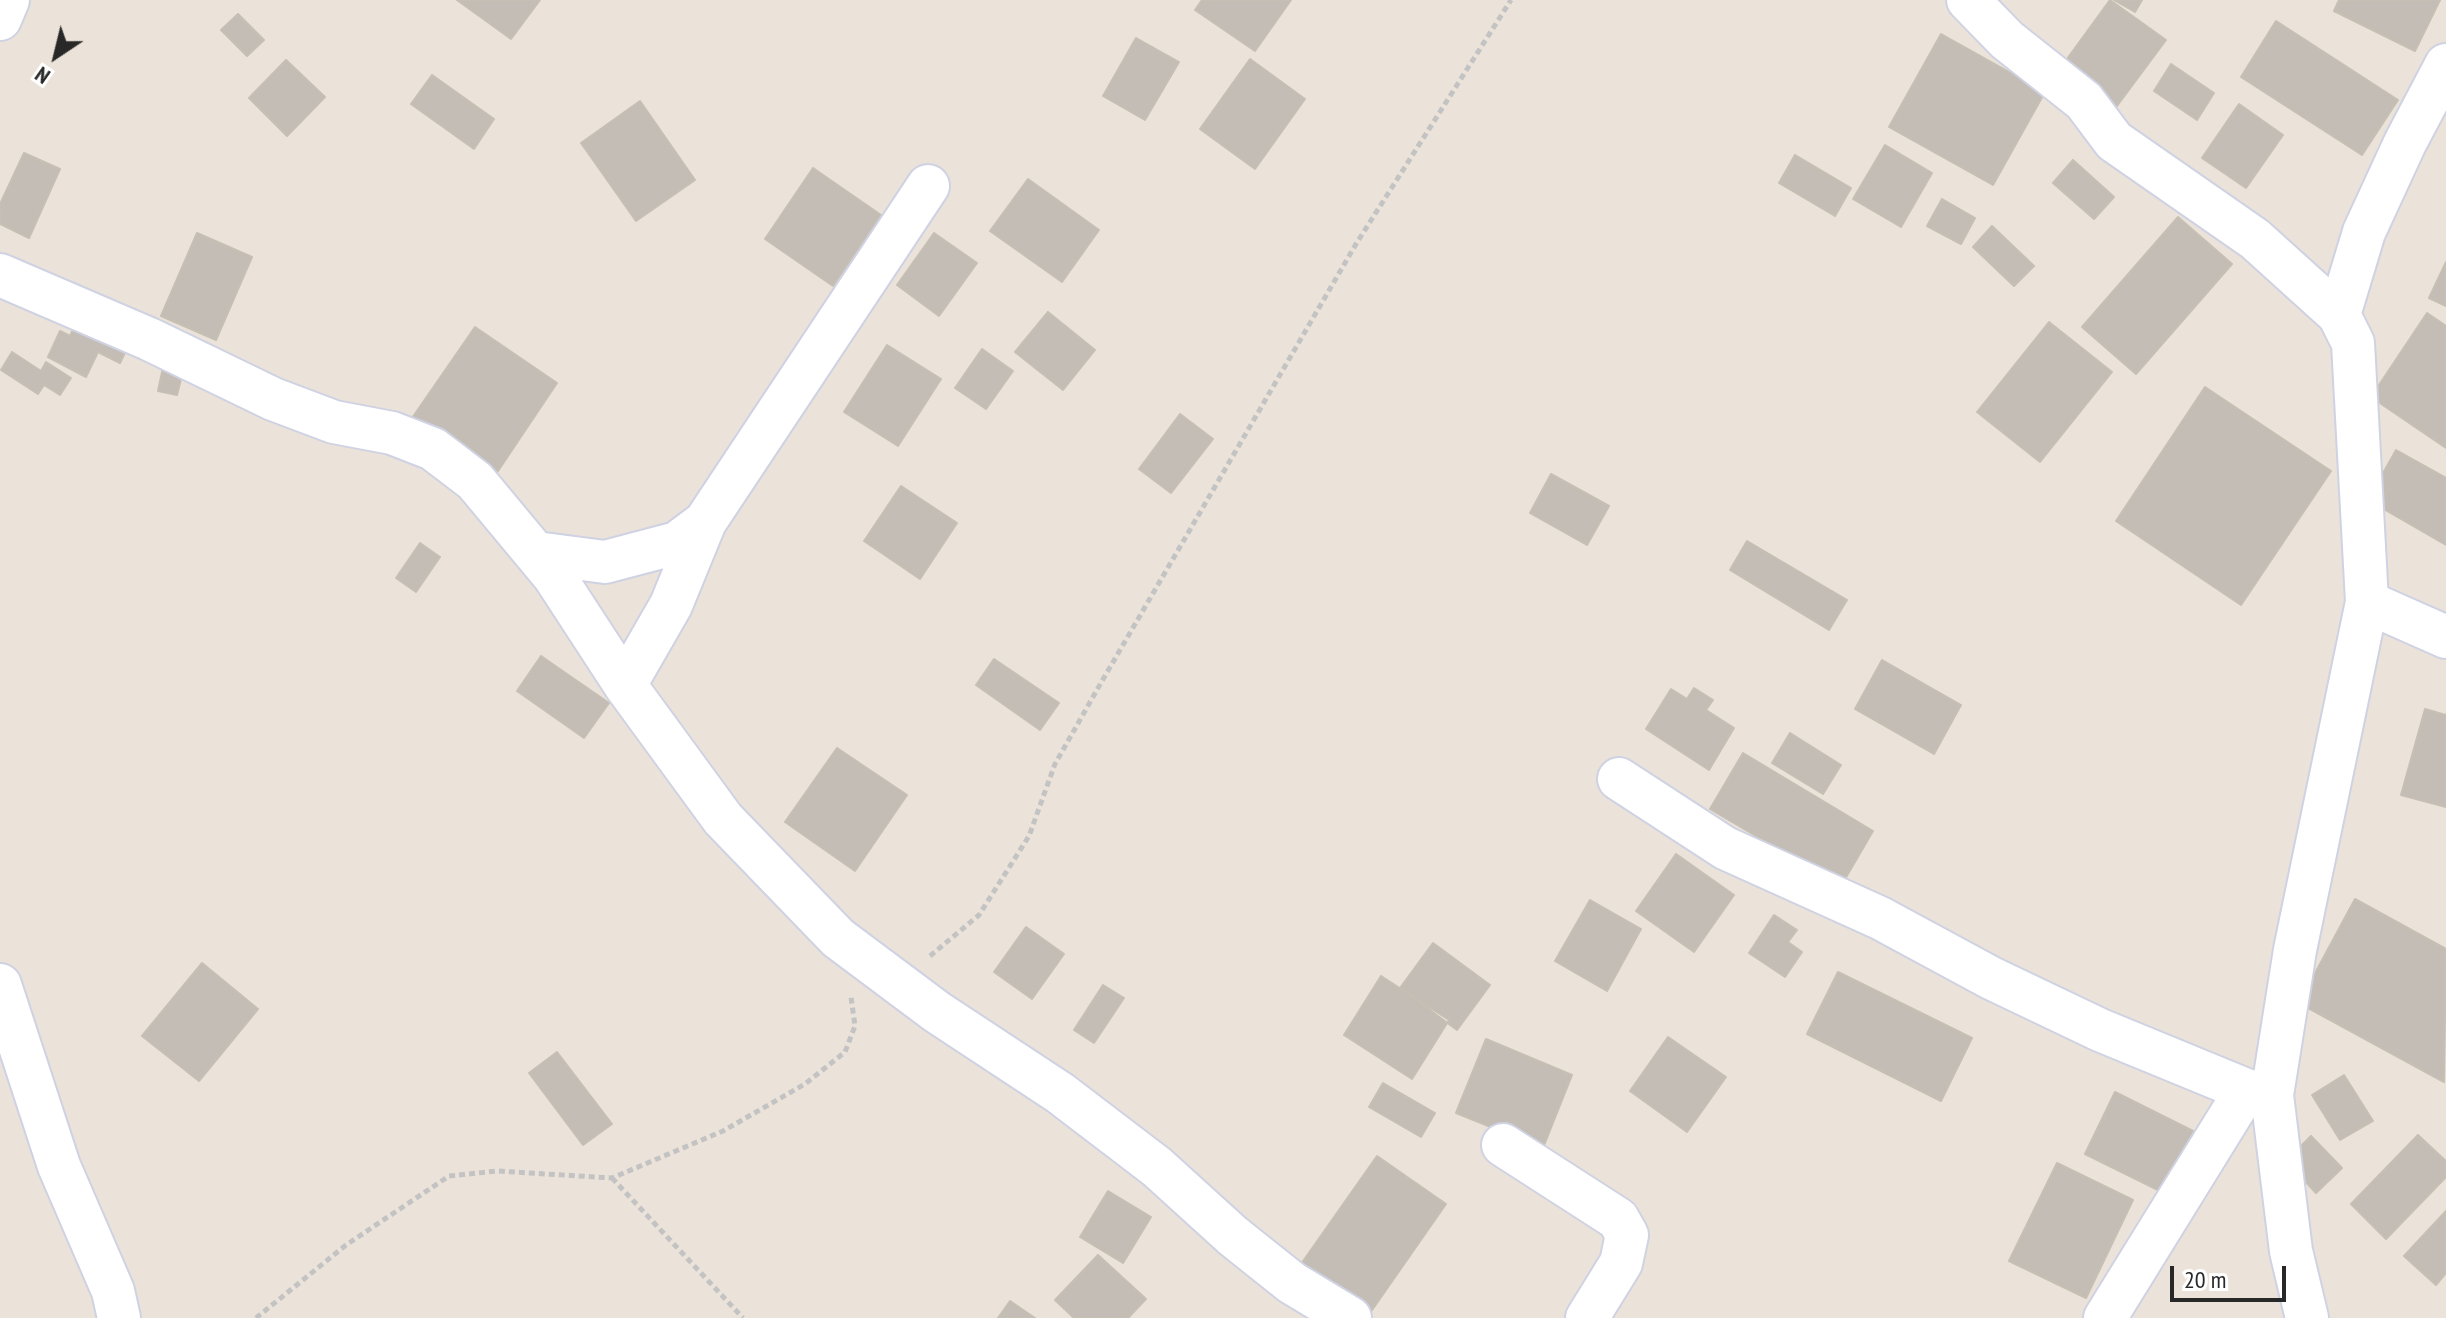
<!DOCTYPE html>
<html>
<head>
<meta charset="utf-8">
<style>
	body { margin:0 }
	#map { position:relative; width:2446px; height:1318px; overflow:hidden; background:#ebe3d9; font-family:"PT Sans Narrow",sans-serif }
	canvas { display:block }
	.north { position:absolute; left:16px; top:16px; width:80px; height:80px; -webkit-text-stroke:6px #fff; paint-order:stroke; rotate:215deg; font-size:22px; font-weight:700; line-height:32px; text-align:center; color:#282828 }
	.north::after { content:''; display:block; margin:auto; width:28px; height:36px; background:#282828; clip-path:polygon(50% 0,100% 100%,50% 72%,0 100%) }
	.scale { position:absolute; left:2170px; top:1266px; width:116px; height:36px; box-sizing:border-box; border:4px solid #282828; border-top:0; padding-left:10px; font-size:24px; line-height:28px; white-space:nowrap; color:#282828; -webkit-text-stroke:6px #fff; paint-order:stroke }
</style>
</head>
<body>
<div id="map">
<canvas width="2446" height="1318"></canvas>
<div class="north">N</div>
<div class="scale">20 m</div>
</div>
<script>
const context = document.querySelector('canvas').getContext('2d');
context.lineJoin = 'round';
function paint(path, color) {
  context.fillStyle = color;
  context.fill(path, 'evenodd');
}
function poly(rows) {
  const path = new Path2D();
  for (const r of rows) {
    path.moveTo(r[0], r[1]);
    for (let i = 2; i < r.length; i += 2) path.lineTo(r[i], r[i + 1]);
  }
  return path;
}
function stroke(path, color, width, dash) {
  context.strokeStyle = color;
  context.lineWidth = width;
  context.lineCap = dash ? 'butt' : 'round';
  context.setLineDash(dash || []);
  context.stroke(path);
}
const building = poly([
	[457,0,540,0,511,39,457,0],
	[1202,0,1291,0,1255,51,1195,10,1202,0],
	[2110,0,2166,40,2114,110,2059,70,2110,0],
	[2114,0,2142,0,2135,12,2114,0],
	[2339,0,2440,0,2415,51,2334,11,2339,0],
	[238,14,264,40,247,56,221,30,238,14],
	[2276,21,2398,100,2362,155,2241,77,2276,21],
	[1941,34,2045,92,1993,185,1889,127,1941,34],
	[1136,38,1179,62,1145,120,1103,96,1136,38],
	[1250,59,1305,99,1255,169,1200,129,1250,59],
	[286,60,325,97,287,136,249,98,286,60],
	[2171,64,2214,93,2197,120,2154,91,2171,64],
	[432,75,494,119,474,149,411,104,432,75],
	[640,101,695,180,636,221,581,143,640,101],
	[2239,104,2283,135,2246,188,2202,158,2239,104],
	[1885,145,1932,173,1901,227,1853,199,1885,145],
	[24,153,60,169,29,238,0,224,0,204,24,153],
	[1795,155,1851,188,1835,216,1779,183,1795,155],
	[2073,160,2114,197,2094,219,2053,183,2073,160],
	[813,168,881,215,833,286,765,239,813,168],
	[1028,179,1099,230,1062,282,990,231,1028,179],
	[1942,199,1975,218,1961,244,1927,226,1942,199],
	[2178,217,2232,264,2136,374,2082,327,2178,217],
	[1992,226,2034,266,2014,286,1973,247,1992,226],
	[197,233,252,257,216,340,161,316,197,233],
	[934,233,977,263,939,316,897,285,934,233],
	[2446,262,2446,306,2429,298,2446,262],
	[1048,312,1095,350,1063,390,1015,352,1048,312],
	[2427,313,2446,326,2446,448,2371,397,2427,313],
	[80,315,131,340,120,363,98,352,86,377,48,357,60,331,70,336,80,315],
	[2049,322,2112,372,2040,462,1977,412,2049,322],
	[475,327,557,383,494,477,410,421,475,327],
	[887,345,941,379,898,446,844,412,887,345],
	[982,349,1013,371,986,409,955,388,982,349],
	[12,352,41,371,46,362,71,378,60,395,44,385,38,394,1,370,12,352],
	[165,358,185,363,177,395,158,391,165,358],
	[2205,387,2331,471,2241,605,2116,521,2205,387],
	[1180,414,1213,439,1171,493,1139,469,1180,414],
	[2396,450,2446,478,2446,545,2368,500,2396,450],
	[1551,474,1609,506,1587,545,1530,513,1551,474],
	[901,486,957,523,920,579,864,541,901,486],
	[1747,541,1847,600,1829,630,1730,570,1747,541],
	[420,543,440,557,416,592,396,578,420,543],
	[541,656,609,703,584,738,517,691,541,656],
	[994,659,1059,703,1040,730,976,685,994,659],
	[1882,660,1961,705,1934,754,1855,709,1882,660],
	[1694,688,1713,700,1706,710,1734,728,1709,770,1646,729,1671,689,1687,699,1694,688],
	[2425,709,2446,715,2446,807,2401,795,2425,709],
	[1790,733,1841,765,1823,794,1772,763,1790,733],
	[837,748,907,795,855,871,785,822,837,748],
	[1743,753,1873,831,1841,886,1710,809,1743,753],
	[1676,854,1734,895,1694,952,1636,911,1676,854],
	[2355,899,2446,949,2444,1082,2299,1003,2355,899],
	[1590,900,1641,929,1607,991,1555,961,1590,900],
	[1774,915,1797,930,1788,942,1802,952,1785,977,1749,953,1774,915],
	[1026,927,1064,954,1032,999,994,972,1026,927],
	[1433,943,1490,985,1457,1030,1400,988,1433,943],
	[202,963,258,1009,199,1081,142,1036,202,963],
	[1838,972,1972,1038,1941,1101,1807,1034,1838,972],
	[1381,976,1449,1020,1412,1079,1344,1035,1381,976],
	[1103,985,1124,998,1094,1043,1074,1030,1103,985],
	[1668,1037,1726,1077,1687,1132,1630,1091,1668,1037],
	[1486,1039,1572,1075,1543,1148,1456,1113,1486,1039],
	[557,1052,612,1124,583,1145,529,1073,557,1052],
	[2344,1075,2373,1121,2340,1140,2312,1095,2344,1075],
	[1383,1083,1435,1113,1421,1137,1369,1107,1383,1083],
	[2115,1092,2193,1131,2162,1192,2085,1154,2115,1092],
	[2418,1135,2446,1161,2446,1177,2386,1239,2351,1204,2418,1135],
	[2311,1136,2342,1168,2316,1193,2286,1161,2311,1136],
	[1377,1156,1446,1204,1370,1313,1301,1264,1377,1156],
	[2057,1163,2133,1200,2086,1298,2009,1261,2057,1163],
	[1108,1191,1151,1217,1123,1263,1080,1237,1108,1191],
	[2446,1211,2446,1273,2436,1285,2404,1256,2446,1211],
	[1098,1255,1146,1299,1128,1318,1074,1318,1055,1300,1098,1255],
	[1010,1301,1035,1318,998,1318,1010,1301]
]);
const path = poly([
	[930,956,979,915,1029,836,1055,764,1102,681,1356,244,1511,0],
	[612,1178,743,1318],
	[256,1318,346,1245,449,1176,497,1171,612,1178,723,1131,805,1084,845,1052,855,1026,851,997]
]);
const minor = poly([
	[1968,0,2007,40,2084,101,2114,141,2255,239,2339,315,2353,343,2367,602,2295,950,2272,1095,2291,1251,2307,1318],
	[0,19,8,0],
	[0,275,149,339,273,399,334,422,392,433,433,449,475,481,554,576,625,685,723,819,838,938,937,1012,1060,1093,1157,1167,1233,1236,1292,1283,1350,1318],
	[2339,315,2364,232,2405,143,2446,65],
	[536,553,605,562,677,543,705,522,928,186],
	[2367,602,2446,637],
	[625,685,671,605,705,522],
	[1619,779,1725,848,1880,918,1991,978,2100,1030,2246,1090,2272,1095],
	[0,985,59,1166,113,1291,119,1318],
	[1503,1145,1618,1219,1627,1235,1621,1263,1587,1318],
	[2105,1318,2246,1090]
]);
paint(building, '#c3bdb6');
stroke(building, '#c6bfb3', 2);
stroke(minor, '#cfd2e2', 46);
stroke(path, '#c3c3c3', 5, [6, 4]);
stroke(minor, '#fff', 42);
</script>
</body>
</html>
